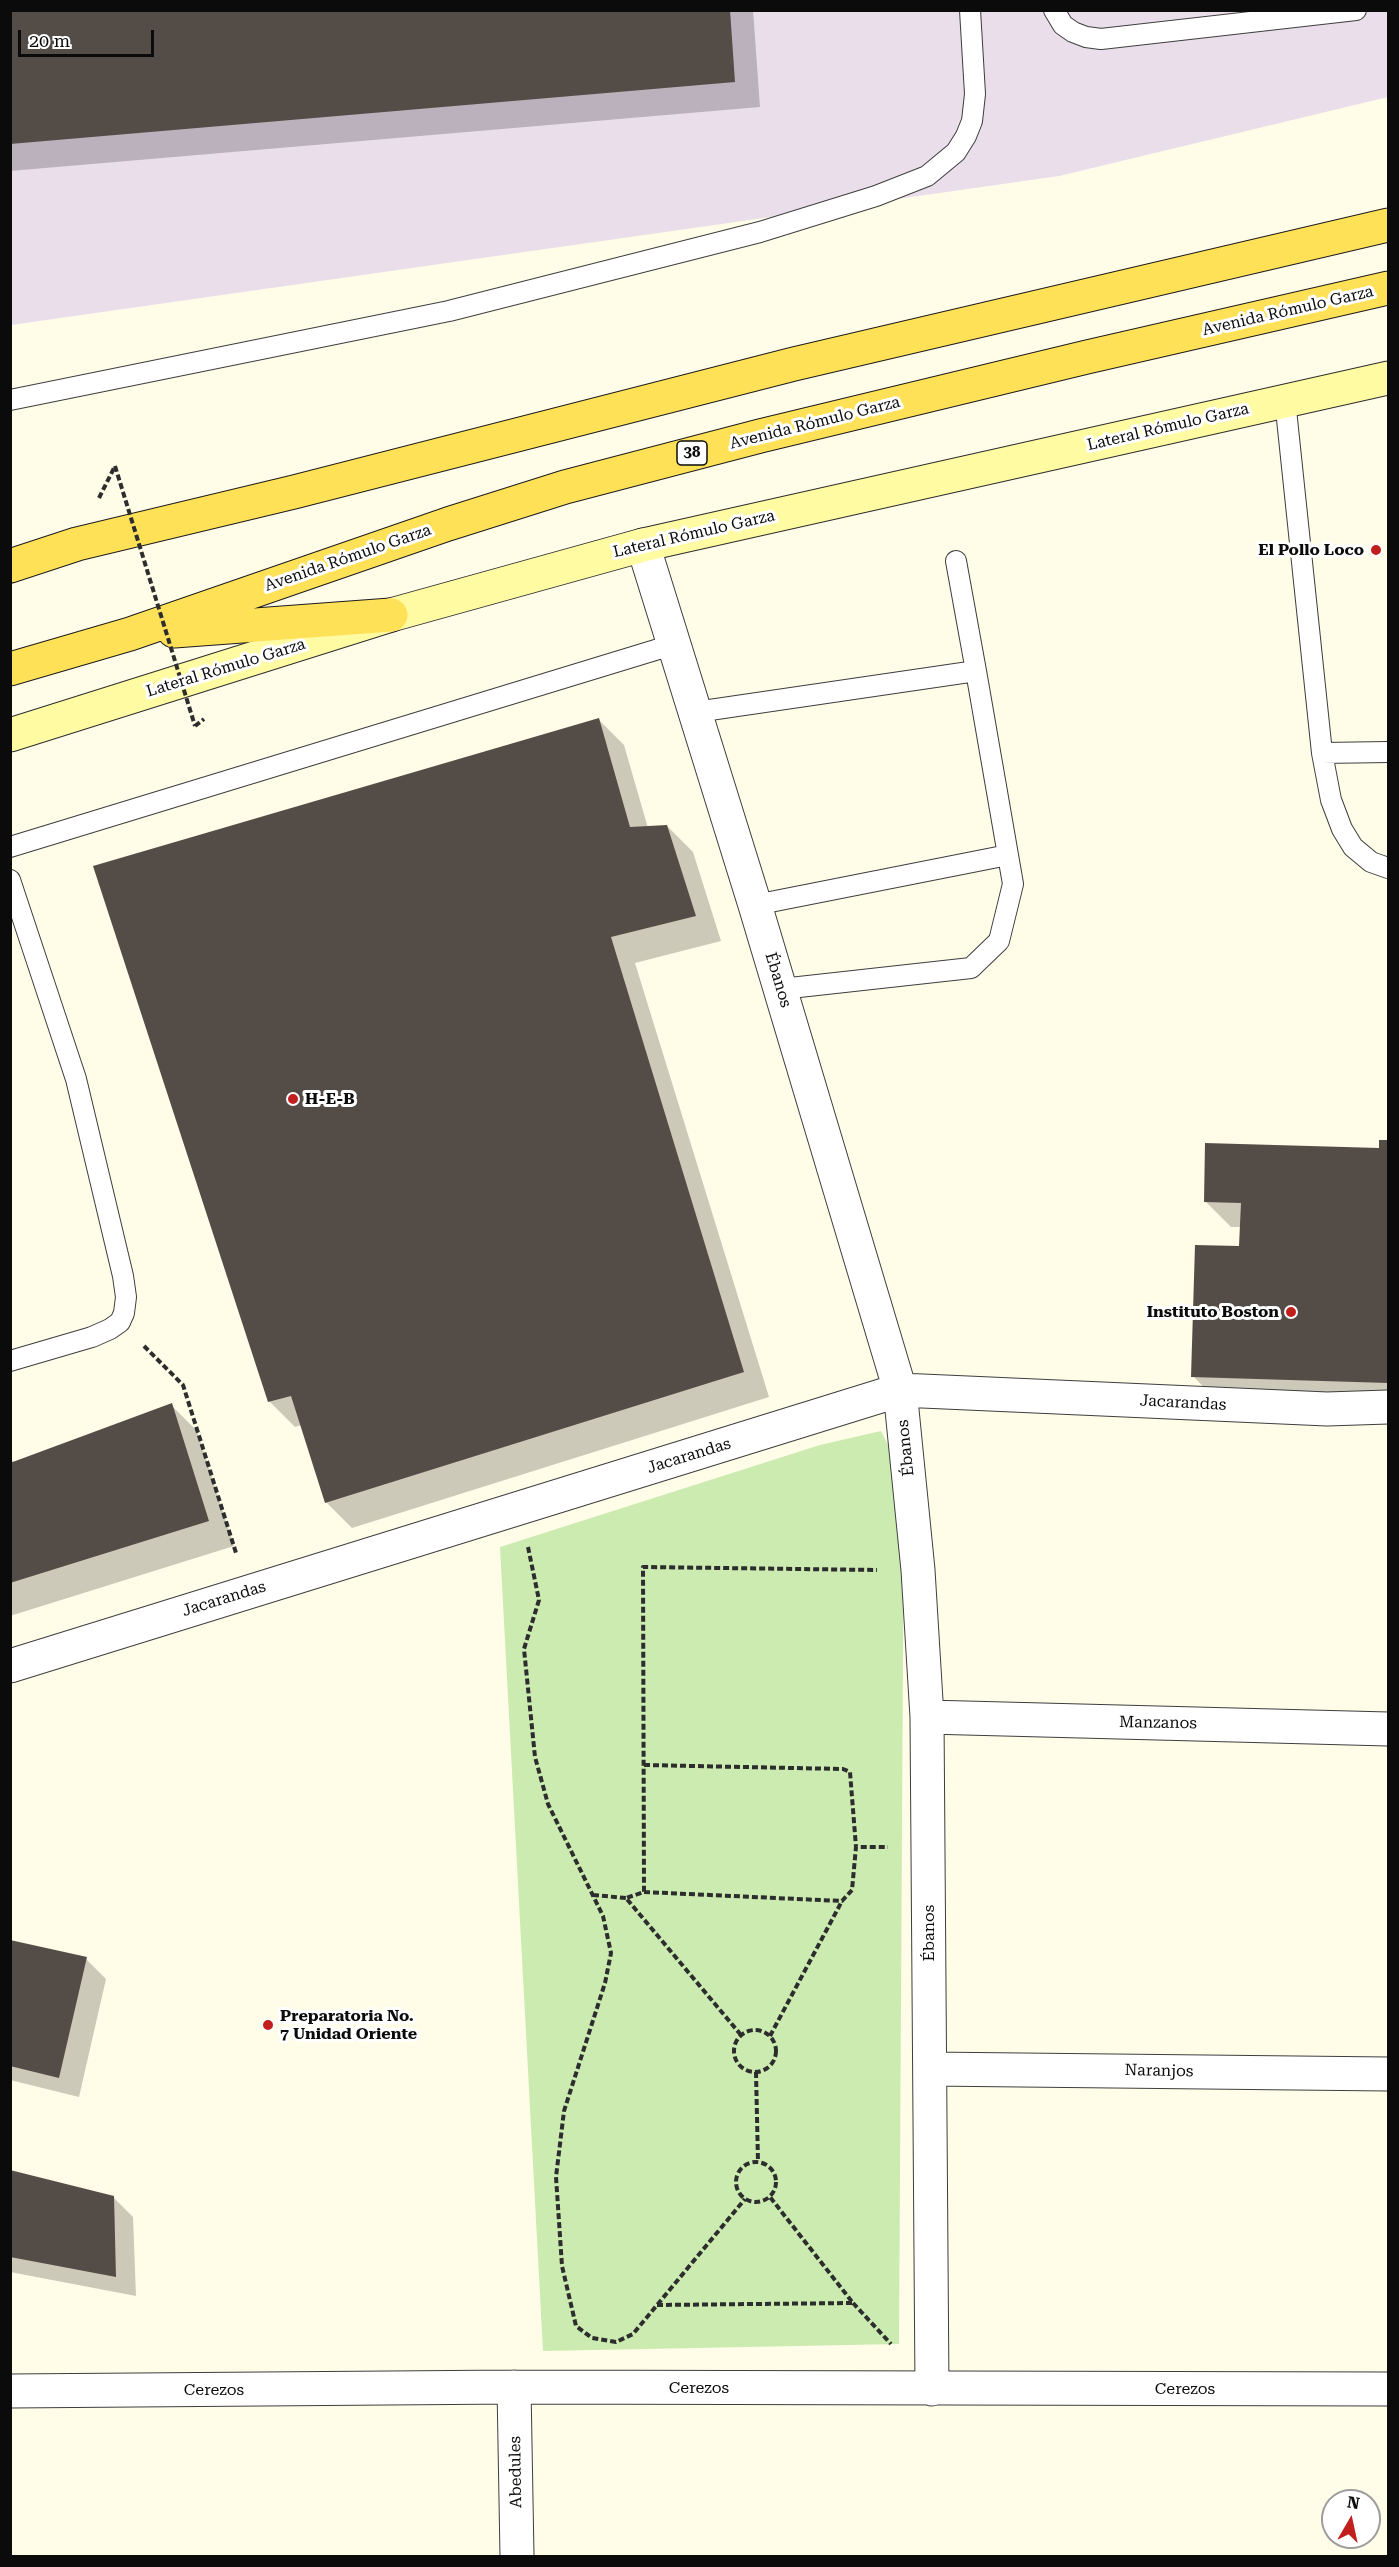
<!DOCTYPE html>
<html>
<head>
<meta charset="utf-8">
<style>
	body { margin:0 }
	#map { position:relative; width:1399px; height:2567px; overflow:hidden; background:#fffce8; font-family:"Roboto Serif",serif }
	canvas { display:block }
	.frame { position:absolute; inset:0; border:12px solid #0b0b0b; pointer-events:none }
	.north { position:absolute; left:1321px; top:2489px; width:60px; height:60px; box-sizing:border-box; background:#fff; border:2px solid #9d9d9d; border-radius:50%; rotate:9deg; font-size:16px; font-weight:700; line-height:24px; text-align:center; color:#0b0b0b }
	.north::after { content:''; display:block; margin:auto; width:21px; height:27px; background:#c11f1d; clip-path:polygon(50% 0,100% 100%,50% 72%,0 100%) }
	.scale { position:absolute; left:18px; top:30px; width:136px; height:27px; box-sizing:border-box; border:3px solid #0b0b0b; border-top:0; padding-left:8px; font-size:18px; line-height:21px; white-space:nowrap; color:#0b0b0b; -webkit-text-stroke:4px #fff; paint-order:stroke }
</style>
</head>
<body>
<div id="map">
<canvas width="1399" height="2567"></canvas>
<div class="frame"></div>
<div class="north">N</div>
<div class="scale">20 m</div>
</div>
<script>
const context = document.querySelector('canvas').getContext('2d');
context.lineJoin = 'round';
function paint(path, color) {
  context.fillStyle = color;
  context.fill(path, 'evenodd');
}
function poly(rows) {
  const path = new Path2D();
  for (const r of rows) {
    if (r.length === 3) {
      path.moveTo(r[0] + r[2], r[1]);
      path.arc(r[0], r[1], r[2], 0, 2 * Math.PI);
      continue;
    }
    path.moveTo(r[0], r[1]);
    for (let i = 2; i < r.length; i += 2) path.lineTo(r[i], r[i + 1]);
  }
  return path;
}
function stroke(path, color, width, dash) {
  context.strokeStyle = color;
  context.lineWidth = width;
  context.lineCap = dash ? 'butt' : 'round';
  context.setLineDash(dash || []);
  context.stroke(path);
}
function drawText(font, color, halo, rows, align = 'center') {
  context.font = font + ' "Roboto Serif",serif';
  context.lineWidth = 6;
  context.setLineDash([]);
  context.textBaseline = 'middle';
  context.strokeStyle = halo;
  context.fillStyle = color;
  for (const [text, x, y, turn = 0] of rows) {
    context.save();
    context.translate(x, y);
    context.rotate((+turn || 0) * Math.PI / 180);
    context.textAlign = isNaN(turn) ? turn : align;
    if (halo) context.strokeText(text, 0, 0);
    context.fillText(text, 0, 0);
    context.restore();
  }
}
const industrial = poly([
	[10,11,1388,11,1388,97,1059,176,11,325]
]);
const green = poly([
	[881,1431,904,1477,899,2344,543,2351,500,1547,820,1445]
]);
const shadow = poly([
	[10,10,753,10,760,107,10,171],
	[599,720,624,745,648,828,667,826,693,852,721,941,635,963,769,1397,352,1528,326,1502,302,1425,295,1427,269,1401],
	[1380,1142,1388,1142,1388,1407,1218,1402,1193,1376,1241,1248,1241,1227,1231,1227,1205,1201,1380,1150],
	[171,1405,197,1431,234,1546,10,1616,10,1458,15,1463],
	[10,1942,86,1959,106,1979,79,2097,10,2080],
	[10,2172,113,2197,133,2217,136,2296,10,2272]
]);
const building = poly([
	[10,10,730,10,735,82,10,144],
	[599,718,630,827,667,825,696,916,611,937,744,1372,325,1503,291,1396,268,1402,93,866],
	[1379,1140,1388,1140,1388,1383,1191,1377,1195,1245,1239,1246,1241,1203,1204,1202,1205,1143,1379,1148],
	[172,1403,209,1521,10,1583,10,1463],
	[10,1940,87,1957,59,2078,10,2066],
	[10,2170,114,2196,116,2277,10,2257]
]);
const path = poly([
	[99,498,115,466],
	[195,726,204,719],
	[144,1346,183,1385,236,1553],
	[528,1547,539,1600,524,1649,535,1757,548,1804,603,1916,611,1953,605,1983,564,2111,556,2177,562,2266,576,2326,592,2338,616,2342,633,2334,745,2199],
	[644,1765,843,1769,850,1772,856,1847],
	[644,1892,842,1901,852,1890,856,1847,888,1847],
	[593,1895,626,1898],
	[755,2051,21],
	[741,2035,626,1898,644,1892,643,1567,877,1570],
	[770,2036,842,1901],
	[756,2072,758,2162],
	[756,2182,20],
	[853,2303,891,2344],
	[657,2305,853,2303,770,2197]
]);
const lane = poly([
	[1054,10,1063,25,1073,32,1086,37,1101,39,1356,10],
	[10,400,449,311,760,232,876,196,927,176,956,152,966,136,972,121,975,94,970,10],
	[1285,400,1322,753,1331,800,1342,829,1353,847,1371,862,1388,868],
	[956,561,976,671],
	[696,712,976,671,1013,884,999,941,971,968,781,989],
	[1322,753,1388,752],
	[10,847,675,644],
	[10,880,76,1079,123,1276,126,1297,124,1313,120,1322,110,1329,92,1337,10,1361],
	[755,905,1008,855]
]);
const street = poly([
	[643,545,755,905,900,1390,918,1570,927,1717,932,2389],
	[10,1666,900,1390,1327,1409,1388,1407],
	[927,1717,1388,1729],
	[930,2069,1388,2074],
	[514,2387,517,2556],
	[10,2391,514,2387,1388,2389]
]);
const secondary = poly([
	[10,735,391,615,643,545,1388,378]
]);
const primary = poly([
	[10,566,77,544,294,492,794,364,1388,225],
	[174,631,391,615],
	[10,669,130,634,448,524,565,487,760,436,1087,357,1388,288]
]);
const pathBridge = poly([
	[115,466,195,726]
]);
const markers = [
	[1376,550,6,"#c11f1d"],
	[293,1099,6,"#c11f1d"],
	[1291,1312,6,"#c11f1d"],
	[268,2025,6,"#c11f1d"]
];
const shields = [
	[692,453,30]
];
const shieldNames = [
	["38",692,453]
];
const streetNames = [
	["Avenida Rómulo Garza",1288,311,-13],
	["Avenida Rómulo Garza",815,423,-14],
	["Lateral Rómulo Garza",1168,427,-13],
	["Lateral Rómulo Garza",694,534,-13],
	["Avenida Rómulo Garza",348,558,-19],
	["Lateral Rómulo Garza",226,668,-17],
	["Ébanos",778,980,73],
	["Jacarandas",1183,1403,3],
	["Ébanos",906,1448,-96],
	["Jacarandas",689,1456,-17],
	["Jacarandas",224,1599,-17],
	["Manzanos",1158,1723,1],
	["Ébanos",929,1933,-90],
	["Naranjos",1159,2071,1],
	["Cerezos",699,2388],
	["Cerezos",1185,2389],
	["Cerezos",214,2390],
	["Abedules",516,2472,-91]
];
const poiNames = [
	["El Pollo Loco",1364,550],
	["H-E-B",305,1099,"left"],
	["Instituto Boston",1279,1312],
	["Preparatoria No.",280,2016,"left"],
	["7 Unidad Oriente",280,2034,"left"]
];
paint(industrial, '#eadeeb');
paint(green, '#cbebb1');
paint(shadow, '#0003');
paint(building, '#544d47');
stroke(lane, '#3e3e3e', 22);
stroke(street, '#3e3e3e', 35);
stroke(secondary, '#2d2d2d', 35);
stroke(primary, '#1c1c1c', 35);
stroke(path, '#2d2d2d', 4, [6, 3]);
stroke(lane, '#fff', 20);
stroke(street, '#fff', 33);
stroke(secondary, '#fffba3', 33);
stroke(primary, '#ffe158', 33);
stroke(pathBridge, '#2d2d2d', 4, [6, 3]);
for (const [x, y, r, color] of markers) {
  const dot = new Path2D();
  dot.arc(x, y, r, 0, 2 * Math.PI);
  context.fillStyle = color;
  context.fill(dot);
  stroke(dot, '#fff', 2);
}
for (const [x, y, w] of shields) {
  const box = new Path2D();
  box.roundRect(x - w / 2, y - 12, w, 24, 4.5);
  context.fillStyle = '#fff';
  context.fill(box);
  stroke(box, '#0b0b0b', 1.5);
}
drawText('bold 15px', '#0b0b0b', null, shieldNames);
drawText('16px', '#0b0b0b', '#fff', streetNames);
drawText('bold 16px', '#0b0b0b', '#fff', poiNames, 'right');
</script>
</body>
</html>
